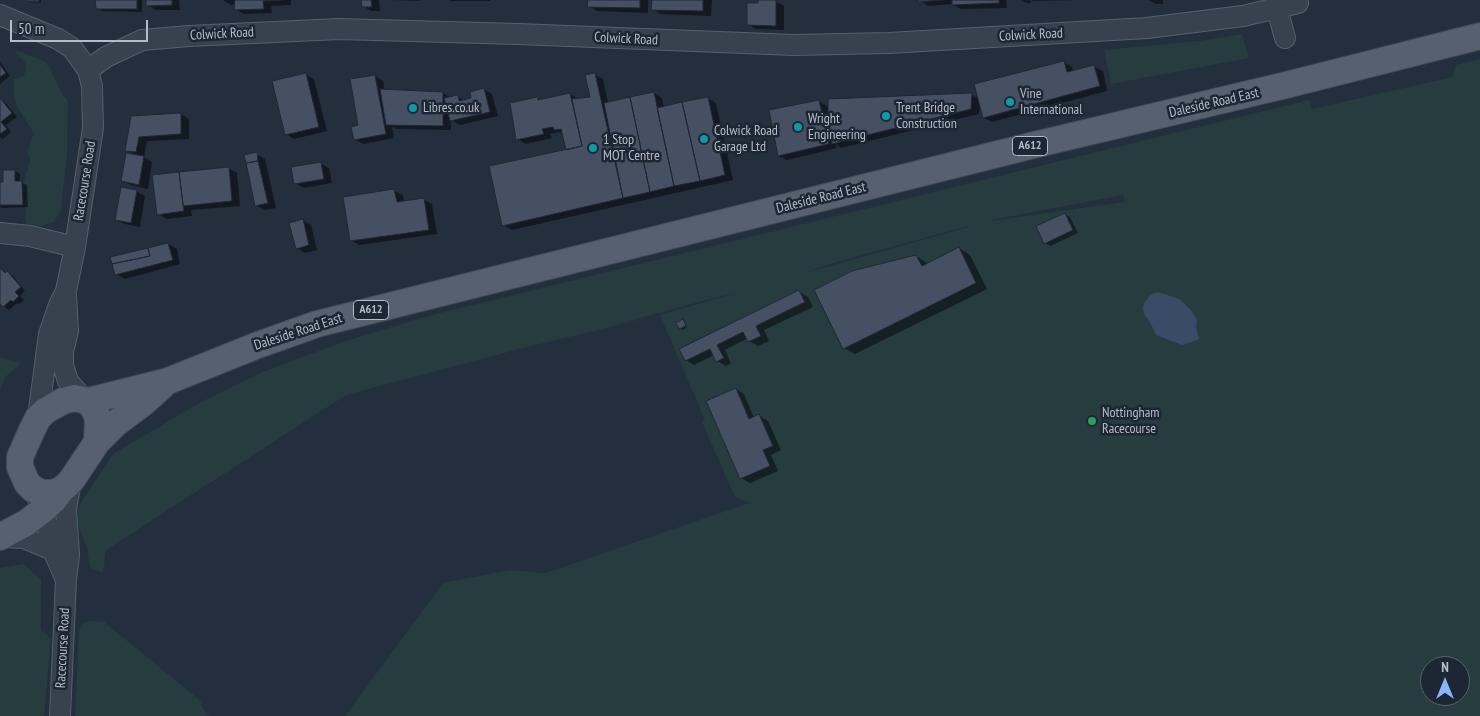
<!DOCTYPE html>
<html>
<head>
<meta charset="utf-8">
<style>
	body { margin:0 }
	#map { position:relative; width:1480px; height:716px; overflow:hidden; background:#242f3e; font-family:"PT Sans Narrow",sans-serif }
	canvas { display:block }
	.north { position:absolute; left:1420px; top:656px; width:50px; height:50px; box-sizing:border-box; background:#1d2633; border:1px solid #59626f; border-radius:50%; rotate:0deg; font-size:14px; font-weight:700; line-height:20px; text-align:center; color:#b4bcc9 }
	.north::after { content:''; display:block; margin:auto; width:18px; height:22px; background:#8ab4f8; clip-path:polygon(50% 0,100% 100%,50% 72%,0 100%) }
	.scale { position:absolute; left:10px; top:20px; width:138px; height:22px; box-sizing:border-box; border:2px solid #b4bcc9; border-top:0; padding-left:6px; font-size:15px; line-height:18px; white-space:nowrap; color:#b4bcc9; -webkit-text-stroke:4px #1d2633; paint-order:stroke }
</style>
</head>
<body>
<div id="map">
<canvas width="1480" height="716"></canvas>
<div class="north">N</div>
<div class="scale">50 m</div>
</div>
<script>
const context = document.querySelector('canvas').getContext('2d');
context.lineJoin = 'round';
function paint(path, color) {
  context.fillStyle = color;
  context.fill(path, 'evenodd');
}
function poly(rows) {
  const path = new Path2D();
  for (const r of rows) {
    path.moveTo(r[0], r[1]);
    for (let i = 2; i < r.length; i += 2) path.lineTo(r[i], r[i + 1]);
  }
  return path;
}
function stroke(path, color, width, dash) {
  context.strokeStyle = color;
  context.lineWidth = width;
  context.lineCap = dash ? 'butt' : 'round';
  context.setLineDash(dash || []);
  context.stroke(path);
}
function drawText(font, color, halo, rows, align = 'center') {
  context.font = font + ' "PT Sans Narrow",sans-serif';
  context.lineWidth = 5;
  context.setLineDash([]);
  context.textBaseline = 'middle';
  context.strokeStyle = halo;
  context.fillStyle = color;
  for (const [text, x, y, turn = 0] of rows) {
    context.save();
    context.translate(x, y);
    context.rotate((+turn || 0) * Math.PI / 180);
    context.textAlign = isNaN(turn) ? turn : align;
    if (halo) context.strokeText(text, 0, 0);
    context.fillText(text, 0, 0);
    context.restore();
  }
}
const green = poly([
	[1242,34,1249,58,1111,84,1104,50,1199,41],
	[16,50,44,61,50,68,64,98,66,98,68,102,67,154,61,210,54,222,41,226,26,224,25,218,26,196,24,181,30,160,28,152,31,138,35,135,16,105,14,97,14,80,24,76,26,67,25,62,17,55],
	[1480,59,1480,716,345,716,443,583,510,570,546,573,749,503,747,501,735,497,702,422,705,420,660,315,519,349,346,395,106,550,103,573,90,568,87,548,78,526,78,511,79,506,113,454,201,402,263,372,289,362,349,340,436,314,1309,100,1312,109,1453,77,1456,65],
	[1123,195,1125,202,991,221,991,220],
	[968,226,968,227,805,273,830,264],
	[739,292,660,315,610,326,703,301],
	[1430,666,1460,666,1460,696,1430,696],
	[0,357,22,363,6,376,0,391],
	[23,564,41,579,41,630,51,639,44,716,0,716,0,568],
	[91,621,104,622,119,634,202,702,201,705,209,716,75,716,79,630,84,622]
]);
const water = poly([
	[1158,292,1179,299,1191,310,1197,320,1196,327,1199,338,1197,340,1182,345,1156,335,1150,322,1144,314,1143,309,1144,303,1150,295]
]);
const shadow = poly([
	[24,0,41,0,41,3,26,2],
	[97,0,142,0,142,12,102,11,97,8],
	[147,0,179,0,180,10,156,10,147,5],
	[223,0,291,0,291,5,271,6,272,13,244,14,236,10,236,4,231,5],
	[363,0,379,0,380,11,371,11,363,6],
	[390,0,420,0,420,1],
	[449,0,490,0,490,1,451,1],
	[589,0,648,0,648,13,597,11,589,6],
	[653,0,712,0,711,16,661,14,652,9],
	[759,0,775,1,784,6,784,30,756,29,748,24,759,4],
	[919,0,1006,0,1007,8,961,9,952,4,928,6],
	[1021,0,1030,0,1031,3,1026,3],
	[1031,0,1078,0,1033,1],
	[1148,0,1163,0,1163,4,1156,4],
	[0,62,10,76,0,84],
	[1063,62,1072,67,1073,72,1094,67,1103,71,1107,91,992,122,984,118,980,104,979,114,841,148,836,144,837,148,787,160,779,156,818,101,827,106,829,112,972,95,979,99],
	[594,74,603,79,608,103,654,93,662,98,664,108,707,98,716,103,733,180,512,230,503,225,568,151,564,135,559,132,550,134,552,138,526,144,517,139,536,98,541,100,570,94,578,99,591,98],
	[306,75,314,79,327,131,294,139,286,134],
	[375,76,383,81,385,91,443,93,451,98,457,96,465,101,473,99,484,89,492,94,498,116,460,125,451,120,451,130,396,129,392,127,394,138,363,144,355,139],
	[0,100,6,103,17,117,6,125,11,132,3,139,0,137],
	[181,114,189,119,189,139,147,141,144,157,152,162,148,189,131,185,122,181,137,156,127,150,132,118],
	[256,154,265,159,276,208,264,210,256,205],
	[321,164,329,168,332,183,304,188,295,183],
	[228,168,237,173,240,206,191,210,192,216,167,219,158,214],
	[15,171,20,174,20,182,27,185,28,207,2,208,0,207,0,183,5,183],
	[136,191,145,196,140,227,125,224,116,220],
	[394,191,403,195,404,202,423,199,432,204,437,234,359,245,351,240],
	[1065,214,1070,217,1078,233,1050,246,1045,243],
	[302,220,311,225,317,250,305,253,297,248],
	[168,244,177,249,180,264,125,279,116,274],
	[959,248,970,255,987,289,855,354,844,348,916,256,928,264],
	[0,270,13,276,25,291,20,296,24,300,19,304,17,303,9,310,2,305,0,306],
	[799,292,808,297,813,307,764,330,769,341,758,346,749,341,748,338,725,350,731,363,726,366,717,361,714,355,694,365,686,360],
	[682,321,687,327,683,330,680,328],
	[736,389,744,394,754,418,759,416,768,421,781,450,771,455,778,471,750,483,741,478]
]);
const building = poly([
	[23,0,39,0,39,2,23,1,23,0],
	[95,0,137,0,137,9,96,9,95,0],
	[146,0,172,0,172,5,146,6,146,0],
	[235,0,283,0,263,1,264,9,234,10,235,0],
	[361,0,371,0,372,7,362,7,361,0],
	[588,0,640,0,640,8,587,7,588,0],
	[652,0,703,0,703,11,651,10,652,0],
	[758,0,776,0,776,26,747,25,747,3,758,3,758,0],
	[918,0,943,0,918,2,918,0],
	[952,0,999,0,999,3,952,5,952,0],
	[1064,61,1067,72,1094,65,1100,86,983,118,974,84,1064,61],
	[0,65,6,73,0,77,0,65],
	[306,73,319,127,285,135,272,81,306,73],
	[595,73,623,198,502,226,489,166,582,146,572,99,590,97,585,75,595,73],
	[375,75,386,134,354,140,351,127,358,125,350,79,375,75],
	[484,88,490,112,450,121,444,98,458,95,459,101,471,98,470,92,484,88],
	[380,89,443,92,443,126,386,125,380,89],
	[654,92,674,186,650,192,630,97,654,92],
	[570,93,582,146,566,150,561,129,554,130,553,127,542,129,544,134,516,140,510,103,537,97,538,100,570,93],
	[972,93,971,109,832,144,828,122,828,99,972,93],
	[630,97,650,192,623,198,604,103,630,97],
	[708,97,725,175,700,181,682,102,708,97],
	[0,98,12,113,1,122,7,129,0,134,0,98],
	[819,100,829,144,778,156,769,110,819,100],
	[682,102,700,181,674,186,657,108,682,102],
	[181,113,181,134,139,137,136,152,125,151,131,116,181,113],
	[257,152,258,161,246,163,244,155,257,152],
	[126,153,144,156,139,185,121,181,126,153],
	[258,161,268,203,255,206,246,163,258,161],
	[321,162,324,179,294,184,291,167,321,162],
	[229,167,232,201,183,206,179,172,229,167],
	[3,170,15,170,15,181,22,181,23,205,0,205,0,182,3,182,3,170],
	[179,172,184,211,157,215,152,175,179,172],
	[121,187,137,190,131,223,115,220,121,187],
	[394,189,397,202,424,198,429,230,350,241,343,197,394,189],
	[1065,213,1073,230,1044,244,1036,226,1065,213],
	[303,219,309,245,296,249,289,223,303,219],
	[168,243,173,260,115,275,112,264,150,256,148,248,168,243],
	[959,247,976,283,843,349,814,290,852,271,916,255,922,266,959,247],
	[148,248,150,256,112,264,110,257,148,248],
	[0,268,5,273,7,271,21,287,15,292,19,296,13,302,11,300,3,307,0,304,0,268],
	[799,290,805,302,756,326,761,336,748,342,743,332,717,345,724,358,716,362,710,349,685,361,679,349,799,290],
	[683,319,686,326,679,329,676,323,683,319],
	[736,388,749,419,759,414,773,446,763,450,770,466,740,479,706,401,736,388]
]);
const minor = poly([
	[1277,8,1285,38],
	[0,15,58,39,72,48,88,70,92,86,93,128,75,247,66,291,59,305,49,334,38,418],
	[88,70,106,57,142,40,189,36,339,29,518,34,794,45,889,43,1147,28,1243,16,1298,3],
	[0,233,30,236,75,247],
	[66,296,68,331,63,352,63,365,68,381,84,400],
	[38,499,47,524,53,550,66,580],
	[4,537,24,538,53,550],
	[60,716,66,580,69,555,66,509,71,481]
]);
const major = poly([
	[74,398,88,401,94,409,98,418,97,442,71,481,66,486,61,490,52,493,42,493,33,489,27,483,20,467,20,457,32,430,38,418,45,411,63,401,74,398],
	[88,401,168,381,258,345,317,324,1034,145,1286,85,1480,36],
	[97,442,115,424,143,403,162,386],
	[0,537,26,523,43,510,54,500,61,490]
]);
const markers = [
	[1010,102,5,"#0f9aa8"],
	[413,108,5,"#0f9aa8"],
	[886,116,5,"#0f9aa8"],
	[798,127,5,"#0f9aa8"],
	[704,139,5,"#0f9aa8"],
	[593,148,5,"#0f9aa8"],
	[1092,421,5,"#2e9e5b"]
];
const shields = [
	[1030,146,35],
	[371,310,35]
];
const shieldNames = [
	["A612",1030,146],
	["A612",371,310]
];
const streetNames = [
	["Colwick Road",222,34,-3],
	["Colwick Road",1031,35,-3],
	["Colwick Road",626,39,3],
	["Daleside Road East",1214,103,-13],
	["Racecourse Road",85,181,-81],
	["Daleside Road East",821,198,-14],
	["Daleside Road East",298,332,-18],
	["Racecourse Road",63,648,-87]
];
const poiNames = [
	["Vine",1020,94],
	["International",1020,110],
	["Libres.co.uk",423,108],
	["Trent Bridge",896,108],
	["Construction",896,124],
	["Wright",808,119],
	["Engineering",808,135],
	["Colwick Road",714,131],
	["Garage Ltd",714,147],
	["1 Stop",603,140],
	["MOT Centre",603,156],
	["Nottingham",1102,413],
	["Racecourse",1102,429]
];
paint(green, '#263c3f');
paint(water, '#394c67');
paint(shadow, '#0007');
paint(building, '#455162');
stroke(building, '#1f2835', 1);
stroke(minor, '#565f6c', 22);
stroke(major, '#414a57', 28);
stroke(minor, '#38414e', 20);
stroke(major, '#56606e', 26);
for (const [x, y, r, color] of markers) {
  const dot = new Path2D();
  dot.arc(x, y, r, 0, 2 * Math.PI);
  context.fillStyle = color;
  context.fill(dot);
  stroke(dot, '#1d2633', 2);
}
for (const [x, y, w] of shields) {
  const box = new Path2D();
  box.roundRect(x - w / 2, y - 9.5, w, 19, 4);
  context.fillStyle = '#1d2633';
  context.fill(box);
  stroke(box, '#b4bcc9', 1);
}
drawText('bold 12px', '#b4bcc9', null, shieldNames);
drawText('14px', '#b4bcc9', '#1d2633', streetNames);
drawText('14px', '#b4bcc9', '#1d2633', poiNames, 'left');
</script>
</body>
</html>
